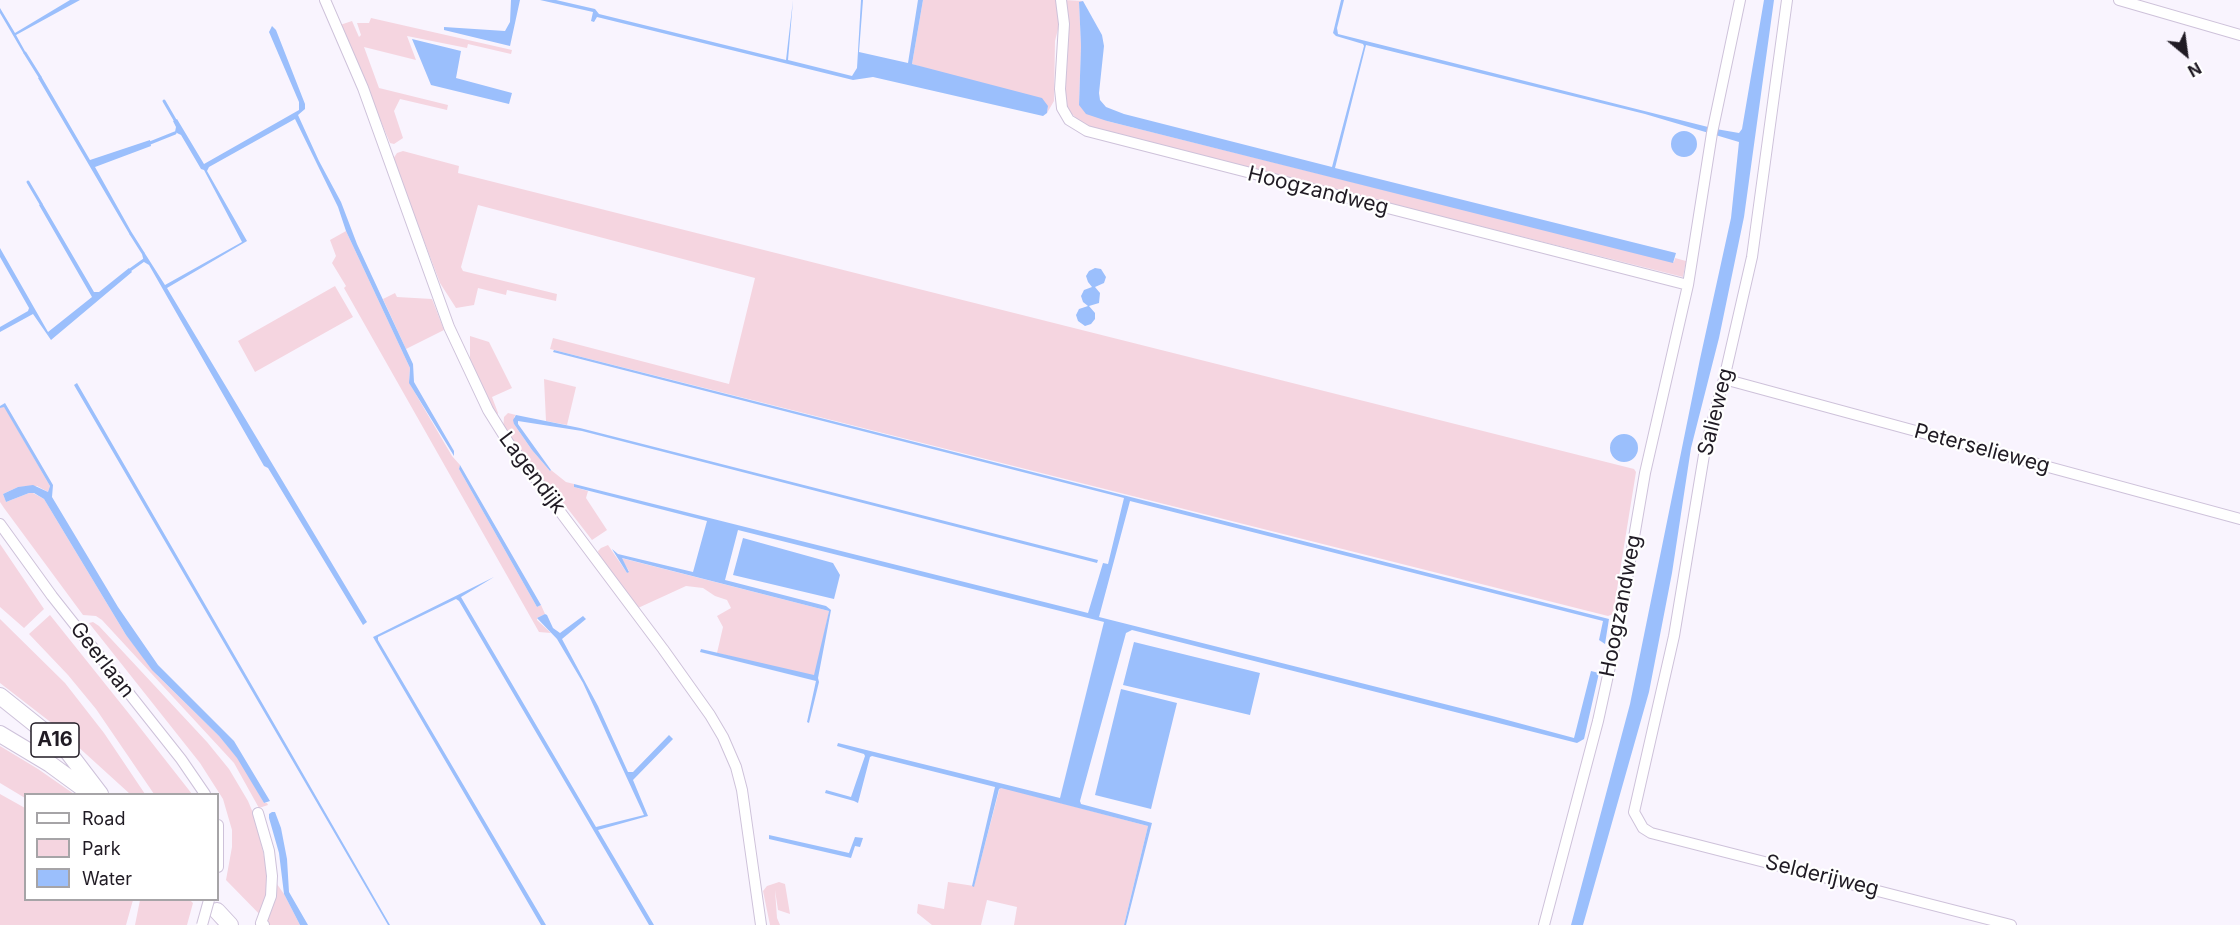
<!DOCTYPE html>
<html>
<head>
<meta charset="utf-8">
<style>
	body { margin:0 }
	#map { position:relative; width:2240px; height:925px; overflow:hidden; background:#f9f4fe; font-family:Inter,sans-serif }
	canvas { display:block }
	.legend { position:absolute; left:24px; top:793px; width:195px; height:108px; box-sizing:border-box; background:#fff; border:2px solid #a6a4a7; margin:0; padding:8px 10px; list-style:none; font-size:18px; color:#201b24 }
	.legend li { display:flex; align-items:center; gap:12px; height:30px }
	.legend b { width:30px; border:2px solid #a6a4a7 }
	.north { position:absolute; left:2156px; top:24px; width:60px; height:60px; -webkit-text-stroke:4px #fff; paint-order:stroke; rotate:151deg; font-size:16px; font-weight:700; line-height:24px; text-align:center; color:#201b24 }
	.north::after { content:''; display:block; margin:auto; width:21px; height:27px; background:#201b24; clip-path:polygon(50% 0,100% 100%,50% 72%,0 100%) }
</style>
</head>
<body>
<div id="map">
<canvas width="2240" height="925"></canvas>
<ul class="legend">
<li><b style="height:8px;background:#fff"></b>Road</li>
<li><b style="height:16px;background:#f5d5e0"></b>Park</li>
<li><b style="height:16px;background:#9bbffc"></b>Water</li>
</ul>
<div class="north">N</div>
</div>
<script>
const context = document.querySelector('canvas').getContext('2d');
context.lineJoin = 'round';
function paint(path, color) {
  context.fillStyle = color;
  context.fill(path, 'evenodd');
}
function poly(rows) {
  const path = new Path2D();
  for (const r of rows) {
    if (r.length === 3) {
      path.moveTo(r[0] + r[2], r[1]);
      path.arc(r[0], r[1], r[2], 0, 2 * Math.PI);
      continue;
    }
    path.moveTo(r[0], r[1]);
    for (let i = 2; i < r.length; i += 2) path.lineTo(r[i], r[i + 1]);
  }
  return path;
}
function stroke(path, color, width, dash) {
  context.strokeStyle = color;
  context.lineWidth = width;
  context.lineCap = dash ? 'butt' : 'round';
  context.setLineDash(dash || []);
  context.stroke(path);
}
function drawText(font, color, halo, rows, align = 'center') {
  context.font = font + ' Inter,sans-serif';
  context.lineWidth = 4.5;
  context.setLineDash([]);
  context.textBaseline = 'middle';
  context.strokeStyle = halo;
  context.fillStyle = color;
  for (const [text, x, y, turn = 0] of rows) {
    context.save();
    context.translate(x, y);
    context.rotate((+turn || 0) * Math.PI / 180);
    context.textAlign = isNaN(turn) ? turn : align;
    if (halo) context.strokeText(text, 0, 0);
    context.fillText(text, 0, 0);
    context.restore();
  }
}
const green = poly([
	[923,0,1057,0,1060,21,1055,41,1054,101,1047,113,1048,106,912,64],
	[1064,0,1083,1,1079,3,1081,46,1079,104,1107,121,1674,262,1675,258,1686,261,1683,277,1104,132,1081,123,1068,110,1065,97],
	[371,18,512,50,511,54,468,44,467,48,407,36,416,60,364,47,379,88,448,105,447,110,400,99,394,111,403,138,394,144,390,143,340,25,352,21,359,37,361,35,357,23,369,23],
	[403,151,459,166,458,173,1634,469,1636,472,1613,614,1608,616,550,349,553,338,729,384,755,278,478,205,461,267,463,271,557,294,556,301,507,290,506,295,478,288,474,305,456,308,440,283,393,159,397,153],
	[346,231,410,368,409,379,411,386,452,456,460,465,459,469,537,607,541,605,545,614,537,618,537,620,551,633,539,632,344,288,346,286,332,263,336,256,330,240],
	[335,286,353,317,255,372,238,341],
	[395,293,397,297,432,299,444,330,406,349,383,299],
	[470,336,489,342,512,388,492,397,498,413,496,419,470,362],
	[544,379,576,387,567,425,546,421],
	[4,406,50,486,48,492,37,486,18,487,3,494,6,502,29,493,33,493,44,499,126,635,158,676,219,736,241,762,264,803,267,803,268,805,259,808,234,763,102,620,96,616,83,615,4,508,0,502,0,408],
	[508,413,516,415,514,417,514,424,532,450,550,471,551,470,566,482,574,484,574,487,588,491,586,498,607,530,592,540,561,500,558,501,503,430,504,417],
	[0,544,44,609,24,628,0,607],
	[608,545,627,573,629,571,621,558,829,611,816,674,812,676,717,653,723,627,717,616,731,608,727,600,715,596,703,588,686,586,638,608,599,555,598,551,601,548],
	[50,615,134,720,192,794,154,794,96,709,68,675,29,634],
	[0,619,65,683,104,733,145,794,130,794,53,724,0,683],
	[93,622,99,626,207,742,229,769,248,801,256,820,267,870,284,894,300,925,270,925,226,880,232,847,232,830,223,799,200,763,89,623],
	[0,746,38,769,74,794,26,794,25,798,0,783],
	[1000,787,1148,826,1124,925,1014,925,1017,907,987,900,981,925,932,925,917,913,918,904,944,909,948,882,974,886],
	[0,794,25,808,26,900,133,900,126,925,0,925],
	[779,882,785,884,790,914,778,910,775,890,777,918,780,925,770,925,763,891,767,886],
	[140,900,190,900,193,903,187,925,135,925]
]);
const water = poly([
	[70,0,80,0,16,35,26,53,24,54,0,13,0,8,15,33],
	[511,0,520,0,510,46,444,30,444,27,505,31,510,22],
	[540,0,556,0,595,9,599,14,786,60,793,0,788,60,852,76,857,68,861,0,863,0,859,52,908,63,918,0,923,0,912,64,1042,98,1048,106,1047,113,1043,116,873,77,853,80,597,17,594,22,591,21,593,12],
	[1341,0,1344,0,1337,28,1338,34,1716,129,1739,133,1742,129,1764,0,1774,0,1744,217,1719,338,1691,448,1672,573,1649,692,1583,925,1571,925,1630,704,1700,359,1731,218,1739,142,1645,114,1366,45,1335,168,1676,253,1673,263,1107,121,1086,114,1079,105,1081,46,1079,2,1083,1,1102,35,1104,46,1099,93,1100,100,1106,107,1124,114,1332,167,1364,46,1363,44,1336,36,1333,33],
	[272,26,276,30,305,104,305,109,298,115,319,161,341,202,357,244,413,364,414,382,454,451,454,456,409,383,410,368,346,231,338,207,295,119,209,167,207,171,247,241,167,288,367,622,363,625,268,468,264,466,149,265,144,262,142,254,144,252,165,285,242,242,204,170,201,169,181,135,175,132,176,127,173,121,177,119,204,164,299,110,299,102,269,32],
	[412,39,461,51,456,78,512,93,509,104,431,85],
	[41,76,90,160,150,140,151,146,95,167,132,233,130,235,38,78],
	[1684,144,13],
	[42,203,94,292,99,292,129,268,132,272,51,340,33,314,0,332,0,327,28,311,29,308,0,257,0,248,48,332,92,297,39,205],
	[1095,268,1101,269,1106,277,1104,283,1095,287,1100,293,1099,303,1089,306,1095,313,1095,319,1091,324,1085,326,1078,321,1076,315,1079,309,1088,306,1083,302,1081,296,1084,290,1092,287,1088,282,1086,276,1089,271],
	[554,350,1609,619,1605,644,1599,640,1603,621,1130,501,1099,617,1496,717,1574,738,1591,671,1599,673,1584,739,1577,743,1132,630,1126,633,1080,801,1081,804,1152,823,1126,925,1124,925,1148,826,1001,788,999,789,974,887,972,886,995,787,872,756,870,757,858,803,854,801,825,793,826,790,851,797,865,756,864,754,837,746,838,743,1060,798,1104,622,738,530,725,580,826,606,831,610,818,678,819,682,809,723,807,722,816,681,700,652,701,649,814,675,829,611,622,558,629,572,627,573,612,549,618,554,693,572,707,521,574,487,574,484,1088,613,1103,563,1108,564,1124,498,553,352],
	[77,383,287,746,390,925,388,925,74,385],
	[5,403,53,485,52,497,118,607,158,665,234,741,270,801,264,803,237,758,219,736,152,670,126,635,44,499,34,493,29,493,6,502,3,494,18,487,33,485,48,492,50,486,4,407,0,408,0,406],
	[516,415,580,428,1098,560,1097,563,582,431,518,421,518,424,551,470,550,471,532,450,514,424,513,420],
	[1624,448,14],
	[460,465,541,605,537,607,459,469],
	[743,538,833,563,840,575,834,599,733,575],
	[494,577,461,597,596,827,644,815,583,683,557,639,537,618,545,614,547,615,553,628,560,633,583,616,586,619,562,639,598,706,628,772,633,772,669,735,673,739,633,780,648,816,598,830,654,925,649,925,459,601,456,599,378,637,378,640,546,925,541,925,373,637],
	[1134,642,1260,673,1250,715,1123,685],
	[1121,689,1177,703,1151,809,1095,795],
	[272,812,275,812,281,828,287,859,289,892,308,925,300,925,284,894,279,853,269,818,269,814],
	[769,835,849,853,855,837,863,838,860,847,855,846,851,858,769,839]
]);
const stream = poly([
	[25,53,40,77],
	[164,101,175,120],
	[150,143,175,133],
	[28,182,41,204],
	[131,234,143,253],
	[130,270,144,260]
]);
const minor = poly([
	[325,0,363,88,449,327,488,410,508,442,663,649,710,715,723,737,736,767,742,790,761,925],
	[1061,0,1064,24,1060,89,1062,108,1069,120,1087,131,1688,285,1645,473,1619,625,1598,721,1544,925],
	[1787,0,1752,257,1724,379,1705,449,1674,636,1634,812,1643,828,1651,833,2011,925],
	[2119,0,2240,35],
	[1688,285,1712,133,1740,0],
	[1724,379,2240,519],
	[0,524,52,596,181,759,205,794],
	[258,813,269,851,272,876,271,896,261,923,264,925],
	[218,825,218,867]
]);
const highway = poly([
	[0,696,65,748,100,794],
	[0,734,50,764,91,794],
	[217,911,230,925]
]);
const minorBridge = poly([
	[202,925,209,900]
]);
const shields = [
	[55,740,48]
];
const shieldNames = [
	["A16",55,740]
];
const streetNames = [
	["Hoogzandweg",1318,191,14],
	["Salieweg",1716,412,-76],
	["Peterselieweg",1982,449,15],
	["Lagendijk",532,473,53],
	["Hoogzandweg",1621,606,-79],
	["Geerlaan",102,660,52],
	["Selderijweg",1822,876,14]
];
paint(green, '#f5d5e0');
paint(water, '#9bbffc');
stroke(stream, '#9bbffc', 3);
stroke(minor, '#cec2da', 12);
stroke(highway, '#cec2da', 18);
stroke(minor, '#fff', 10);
stroke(highway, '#fff', 16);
stroke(minorBridge, '#cec2da', 12, []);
stroke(minorBridge, '#fff', 10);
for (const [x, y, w] of shields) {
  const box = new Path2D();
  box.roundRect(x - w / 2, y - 17, w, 34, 4.5);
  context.fillStyle = '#fff';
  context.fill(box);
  stroke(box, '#201b24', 1.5);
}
drawText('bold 20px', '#201b24', null, shieldNames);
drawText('21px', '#201b24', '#fff', streetNames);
</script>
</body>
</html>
